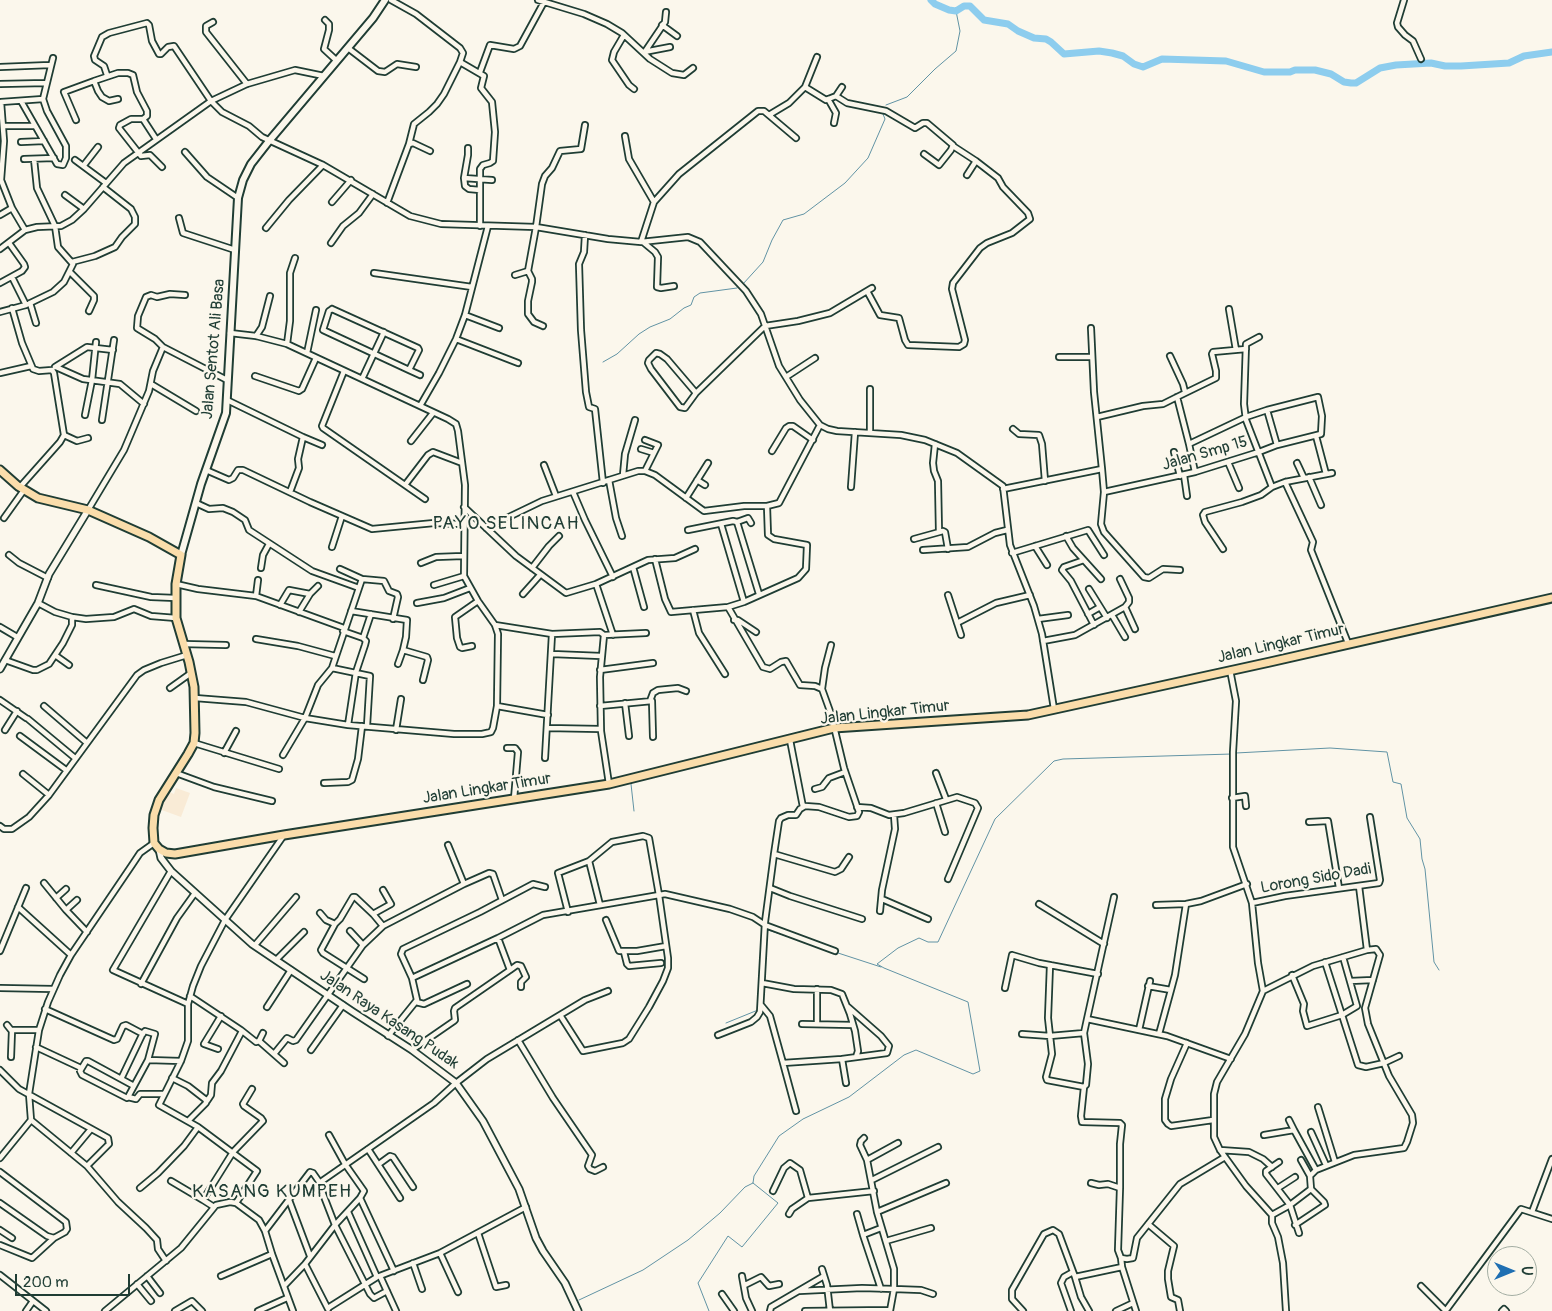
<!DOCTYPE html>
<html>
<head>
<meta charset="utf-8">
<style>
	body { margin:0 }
	#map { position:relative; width:1552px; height:1311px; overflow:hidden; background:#fbf7ec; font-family:Pangolin,sans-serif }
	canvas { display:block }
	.north { position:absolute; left:1487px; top:1246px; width:50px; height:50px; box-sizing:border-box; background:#fbf7ec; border:1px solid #a3ada2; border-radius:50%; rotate:90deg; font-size:14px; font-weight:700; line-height:20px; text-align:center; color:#1f3d34 }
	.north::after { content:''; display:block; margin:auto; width:18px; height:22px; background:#1f6fb2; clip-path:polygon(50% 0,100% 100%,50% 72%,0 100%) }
	.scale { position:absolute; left:15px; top:1274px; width:115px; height:22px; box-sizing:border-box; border:2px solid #1f3d34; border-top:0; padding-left:6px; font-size:15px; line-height:18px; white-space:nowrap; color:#1f3d34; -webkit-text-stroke:4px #fbf7ec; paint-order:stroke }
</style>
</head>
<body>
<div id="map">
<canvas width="1552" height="1311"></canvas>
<div class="north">U</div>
<div class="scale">200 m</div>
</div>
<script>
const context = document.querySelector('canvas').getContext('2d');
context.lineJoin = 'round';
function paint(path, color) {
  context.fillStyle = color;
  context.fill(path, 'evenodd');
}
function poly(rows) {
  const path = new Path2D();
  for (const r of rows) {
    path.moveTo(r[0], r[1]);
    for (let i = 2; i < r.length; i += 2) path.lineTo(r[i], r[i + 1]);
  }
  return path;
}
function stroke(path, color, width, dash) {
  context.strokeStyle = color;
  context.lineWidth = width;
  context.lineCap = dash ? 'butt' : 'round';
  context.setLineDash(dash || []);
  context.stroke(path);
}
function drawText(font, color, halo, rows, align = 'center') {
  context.font = font + ' Pangolin,sans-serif';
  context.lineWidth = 4.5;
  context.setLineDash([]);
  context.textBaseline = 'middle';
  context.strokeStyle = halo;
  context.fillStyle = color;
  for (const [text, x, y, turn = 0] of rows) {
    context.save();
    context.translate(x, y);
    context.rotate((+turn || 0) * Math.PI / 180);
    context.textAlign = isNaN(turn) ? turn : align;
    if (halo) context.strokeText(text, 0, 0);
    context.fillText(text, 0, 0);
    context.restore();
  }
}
const built = poly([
	[176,788,190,793,181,817,159,809,167,791,174,794]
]);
const stream = poly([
	[886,105,907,97,935,69,956,51,960,31,956,11],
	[743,284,763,262,772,240,783,220,804,214,845,183,868,158,885,119,883,114],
	[603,362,617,354,639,334,650,327,670,319,684,308,691,305,694,297,700,293,737,288],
	[1236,753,1330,748,1387,752,1393,782,1401,784,1407,818,1420,839,1422,859,1425,869,1434,962,1439,970],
	[631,784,634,811],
	[768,930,808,943],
	[835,952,881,967],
	[726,1023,758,1010],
	[579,1300,643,1270,688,1240,720,1213,745,1187,753,1183,754,1176,779,1136,803,1119,849,1097,904,1055,916,1050,973,1074,980,1071,968,1002,884,968,877,964,898,948,919,938,928,942,938,942,995,819,1054,761,1063,759,1232,754],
	[709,1311,698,1283,728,1236,742,1247,778,1203,753,1183]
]);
const river = poly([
	[931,0,935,4,949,10,956,11,964,6,970,6,984,20,1008,24,1018,31,1034,38,1046,39,1051,42,1064,54,1099,51,1112,53,1123,56,1134,64,1143,67,1162,59,1226,61,1264,72,1290,72,1295,70,1315,70,1331,74,1344,82,1351,83,1356,83,1380,68,1396,65,1431,63,1445,66,1461,66,1509,63,1524,56,1552,52]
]);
const minor = poly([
	[391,0,416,14,460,48,463,53,460,62,484,76,481,88,492,102,495,132,493,161,490,163,483,165,480,169,480,226],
	[538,0,584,14,607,24,622,33,650,59,672,73,684,75,693,68],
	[1404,0,1397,23,1398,27,1405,35,1413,41,1421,59],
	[325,20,329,24,329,30,324,49,337,61],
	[213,22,206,26,206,32,247,84],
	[662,25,677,36],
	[624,35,614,52,612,60,629,85,634,89],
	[348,48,378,71,385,72,397,64,416,67],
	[644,52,670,47],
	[644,53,665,22,666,12],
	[0,67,50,65],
	[480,72,490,45,514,49,520,46,544,2],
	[107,75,104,66,95,60,94,56,102,37,109,33,147,23,149,25,152,41,159,54,161,54,168,47,174,46,211,101,222,112,249,126,262,137,323,165,410,216,441,224,536,227,608,239,641,242,688,237,700,242,746,291,761,314,779,366,800,400,820,425,828,429,837,431,901,435,925,440,957,453,1003,486,1010,545,1034,606,1042,634,1054,709],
	[0,84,46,83],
	[805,87,826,100,836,96,842,87],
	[836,96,847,103,886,111,915,128,923,123,927,123,953,145,951,150,939,165,924,154],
	[118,99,109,101,102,97,98,91,94,81,118,73,128,73,133,75,137,92,147,111,147,116,143,119,156,139],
	[828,99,836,113,834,123],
	[21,101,57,164,63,165,66,158,66,146,47,111,43,99,53,58],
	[769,115,789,103,805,87,817,57],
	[143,119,131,119,120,125,119,128,141,156,150,155,162,167],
	[76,120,64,92,94,81],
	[3,126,34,126],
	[625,136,629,159,654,202],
	[21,142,44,141],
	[409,144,414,124,429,112,437,104,444,94,460,62],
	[953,146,976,161],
	[468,148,468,155,464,178,465,186,469,189,480,190],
	[185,152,207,177,238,198],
	[24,159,54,158],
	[75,160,106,183],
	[84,165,98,147],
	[464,178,492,180],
	[65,195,84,209],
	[332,202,351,180],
	[387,203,409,144,413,143,430,151],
	[0,215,12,208],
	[179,218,183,233,235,250],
	[266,228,289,200,323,165],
	[25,230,12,208,1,180,4,141,1,102,43,99],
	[585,235,584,252,579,264,581,330,586,392,589,407,595,409,603,483],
	[641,242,654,202,679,174,758,111,764,111,796,138],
	[643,242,655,252,658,257,657,287,661,288,674,286],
	[331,243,343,226,359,213,373,194],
	[0,249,25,230,37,227,61,226,72,220,84,209,124,163,211,101,247,84,295,70,324,76],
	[72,262,95,256,115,247,122,237,135,224,135,217,131,209,103,187],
	[528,271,532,279,532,282,528,301,528,314,534,322,543,326],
	[70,272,94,296,94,300,89,311],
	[374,273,472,287],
	[515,275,528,271,536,227,542,184,545,176,552,168,560,151,581,149,585,125],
	[12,277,26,305],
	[0,283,22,271,25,267,24,264,9,243],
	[867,291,880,315,899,318,905,340,908,345,959,347,964,344,965,340,952,289,953,283,980,248,987,243,1012,233,1030,219,1028,213,1003,187,998,178,976,161,967,175],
	[185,295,170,294,157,297,151,295,146,297,138,316,137,328,155,339,163,347,227,380],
	[30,303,36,323],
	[12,308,22,343,33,369,39,371,52,370,54,373,64,435,60,442,20,487],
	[332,309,418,348,419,350,409,370,323,330,329,311,332,309],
	[1229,309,1236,350],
	[0,312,26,305,53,292,64,282,73,264,58,247,55,226,37,188,34,159],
	[465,315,499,328],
	[1091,328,1094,392,1102,469],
	[256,336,262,327,270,296],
	[456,339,518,363],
	[287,344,290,321,290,273,295,258],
	[307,353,316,310],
	[1170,356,1183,384,1185,392],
	[1059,357,1092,357],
	[55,367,87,347,113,350],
	[56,367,83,379,120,384,144,404],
	[409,370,420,375],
	[344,371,322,426,323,428,425,499],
	[0,373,31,366],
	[255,376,299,391,302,389,316,358],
	[786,377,815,358],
	[362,379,384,332],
	[151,384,196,411],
	[696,393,667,359,660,354,656,353,649,360,648,363,651,369,680,407,685,408,696,393,765,326,798,321,830,313,872,288],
	[1177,397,1189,444],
	[227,400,303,437,322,445],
	[420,406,439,373,456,339,465,315,488,226],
	[85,415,92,380,96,342],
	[1097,417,1143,406,1163,404,1177,397,1216,378,1216,371,1212,354,1213,352,1246,349],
	[102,420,114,340],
	[1013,429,1019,434,1039,435,1042,444,1045,481],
	[870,433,870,389],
	[64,435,77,441,88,438],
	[1316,436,1326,474],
	[645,440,658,445,645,471],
	[411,441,433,413],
	[935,444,933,463,934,471,938,481,939,532],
	[641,449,654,453],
	[772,451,786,428,789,426,793,426,813,440],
	[1174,452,1180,476],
	[1228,462,1239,488],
	[1297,463,1304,478],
	[544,465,556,496],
	[206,470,229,480,233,478,238,470,243,470,310,502,372,529,434,523,463,524],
	[1195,472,1189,444,1246,417,1267,410,1318,397,1322,416,1321,434,1277,445],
	[623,475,625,454,635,420],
	[1184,475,1187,496],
	[1309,477,1321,505],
	[609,480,616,518,622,536],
	[697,480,705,485],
	[1285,482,1313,542,1311,550,1348,643],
	[405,485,428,455,433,452,462,463],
	[851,487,855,432],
	[1272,487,1285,482,1332,473],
	[1003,489,1102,469,1104,492,1101,524,1104,532,1144,577,1149,578,1163,569,1180,570],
	[290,492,299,468,298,459,303,437],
	[573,492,585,520,613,577],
	[1104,492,1195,472,1259,452,1277,445,1267,410],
	[686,498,708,463],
	[196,503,209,509,223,508,233,512,245,520,249,530,312,571,359,588],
	[767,506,779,503,820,425],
	[464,507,516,556,566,593,596,584,648,560,675,558,695,549],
	[88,510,124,450,149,391,153,371,163,347],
	[4,518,24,490],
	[737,522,748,518,751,523],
	[721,524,744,602],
	[486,528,542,501,638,471,645,471,655,475,704,511,744,506,767,506,768,535,774,539,807,545,806,569,798,578,744,602,728,607],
	[688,530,733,521,737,522,759,594],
	[1066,536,1073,548,1101,579],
	[914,539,943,531,945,532,948,549],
	[1035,546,1047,565],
	[332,547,342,516],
	[1223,549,1205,522,1203,515,1205,512,1242,502,1261,495,1272,487,1246,420,1244,404,1246,344,1259,337],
	[923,550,968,547,995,533,1007,530],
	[1012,553,1088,530,1104,555],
	[9,555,19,563,48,578],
	[655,559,665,599,671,612,728,607,763,667,770,669,781,662,786,661,800,685,815,686,822,689,831,714,844,768,859,812,857,816,849,817,819,807,805,806,800,809,796,815,788,815,781,818,779,821,774,854,765,922,760,1012,757,1017,751,1022,718,1035],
	[1084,560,1064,567,1062,570,1071,581,1094,625],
	[421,563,436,557,463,556],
	[633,567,644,607],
	[261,568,263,555,269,544],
	[532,568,549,546,559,536],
	[362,579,384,581,389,591,397,594,398,597,393,619],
	[176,584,198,589,256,596,344,628],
	[596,584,613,635],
	[96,585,151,597,176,598],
	[434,585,464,576],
	[1089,589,1107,618],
	[523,594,540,575],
	[948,595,961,635],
	[256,596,258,580],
	[417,603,444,598,470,588],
	[280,605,289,590,310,594,318,586],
	[1125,607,1135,629],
	[693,610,699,633,725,674],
	[351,611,407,620,406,637,403,650,427,657,428,660,423,680],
	[299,612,310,594],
	[1088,614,1100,607],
	[1112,615,1125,637],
	[72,617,86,619,114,617,134,609,151,616,176,618],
	[1038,619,1068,615],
	[734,620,738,620,756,632],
	[957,623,996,603,1030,595],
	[495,625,552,634,600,632,604,635,646,633],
	[0,627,17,637],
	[343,631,363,638],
	[604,635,600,677,601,731,609,784],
	[256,639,298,646,335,656],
	[1043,641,1075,635,1125,607,1129,602,1129,598,1120,579],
	[183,644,226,645],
	[472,646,462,648,460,647,457,638,455,617,478,601],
	[552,654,601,656],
	[55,655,69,665],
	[5,660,33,670,37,670,49,664,63,643,72,625,72,617,55,612,38,603],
	[398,664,403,650],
	[332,668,370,676,367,726],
	[600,670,653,663],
	[1230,670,1236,701,1233,752,1233,847,1252,903,1258,963,1263,991,1245,1034,1217,1082,1214,1094,1214,1137,1220,1150,1246,1186,1272,1215,1272,1223,1278,1237,1283,1263,1286,1311],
	[170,688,191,673],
	[822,689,825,668,831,645],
	[195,698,246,702,305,718,348,725,454,734,482,734,491,732,493,728,497,706,498,634,495,625,478,601,464,576,465,485,458,431,456,424,448,419,287,344,256,336,230,333],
	[0,700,26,718],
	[650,701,653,693,658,690,678,688,686,691],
	[625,703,629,736],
	[44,706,87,743],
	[497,706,548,715],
	[600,706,652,701,653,737],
	[28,719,75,758],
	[348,725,356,672,365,645,366,641,363,638,371,614],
	[547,728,600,729],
	[5,730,17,711],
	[396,730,401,699],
	[20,736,66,770],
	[790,740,803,807],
	[194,743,279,769],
	[507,748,515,748,518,752,514,799],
	[224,753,236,731],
	[283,755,305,718,318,685,332,668,362,579,340,569],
	[545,758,552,634],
	[176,773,214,787,272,801],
	[936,773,946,799],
	[23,774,49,795],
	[324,783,348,782,352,780,358,759,362,726],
	[815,789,822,787,829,778,845,772],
	[1232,798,1245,796,1246,806],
	[936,803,945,832],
	[857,807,871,808,889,815,904,813,957,797,975,803,978,808,948,879],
	[1309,822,1328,821,1339,888],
	[0,826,4,829,12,829,29,817,49,795,137,675,144,670,161,663,187,655],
	[448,845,464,884],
	[774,854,835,872,841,869,849,857],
	[171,871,113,970,188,1004],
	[44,883,66,910,87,932],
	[770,888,790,896,862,919],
	[1114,897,1087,1019,1167,1036,1231,1059],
	[56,898,66,889],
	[882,899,928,919],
	[1252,903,1285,896,1379,883,1380,880,1370,817],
	[1039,904,1104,944],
	[1156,905,1186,904,1201,901,1247,884],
	[18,907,71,955],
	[66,910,77,900],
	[880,911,882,890,895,829,894,815],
	[568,912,558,873,589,861],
	[320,913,326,920,335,924],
	[373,914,391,904,383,890],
	[606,920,619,951,637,951,666,946],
	[350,931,363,945],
	[255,945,296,897],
	[0,951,26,888],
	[624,952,627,964,629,966,661,963],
	[276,960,304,932],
	[1325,962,1358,1065,1366,1067,1384,1063,1399,1056],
	[510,970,517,965,521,966,526,977,521,982,521,987],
	[1292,975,1304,1004,1303,1011,1307,1026,1342,1015,1357,1006,1343,957],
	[412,978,498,938,543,915,665,894,730,909,753,917,765,925,835,951],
	[364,979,323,953,321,950,335,924,340,919,353,897,355,897,373,914,383,926],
	[1350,981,1373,980],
	[762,983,794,989,831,990,842,994,850,1014,855,1031,858,1051,856,1057],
	[141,984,177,918,195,893],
	[1148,986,1171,990,1175,975,1186,904],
	[0,988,53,989],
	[1005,988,1012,955,1039,963,1098,974],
	[1263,991,1313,966,1367,950,1359,886],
	[190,996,241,1030,256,1042,259,1041,263,1033],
	[416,1002,424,1004,467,984],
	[761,1005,770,1016,783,1063,842,1059,887,1053,889,1046,881,1036,848,1007],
	[267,1007,291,970],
	[45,1009,114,1040,117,1039,123,1026,126,1025,143,1034],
	[560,1015,583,1051,623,1043,629,1039,649,1007,663,981,668,968,668,958,659,895,649,838,643,836,612,842,589,861,600,905],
	[802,1024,853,1025],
	[817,1024,817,989],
	[7,1025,11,1030,39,1030],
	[1139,1030,1150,981],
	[1084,1033,1088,1064,1086,1085,1084,1087,1047,1080,1046,1077,1052,1054,1050,1036,1084,1033,1087,1019],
	[1022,1034,1050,1036,1048,1018,1050,965],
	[1159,1034,1171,990],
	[388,1036,417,1000,412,978,401,954,403,949,480,912,533,884,545,887],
	[518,1040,553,1098,592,1155,588,1166,590,1169,595,1171,603,1167],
	[259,1041,284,1063],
	[1187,1043,1171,1079,1165,1099,1165,1120,1168,1124,1171,1126,1213,1120],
	[36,1047,81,1068],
	[218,1049,204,1044,221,1016],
	[311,1050,343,1005],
	[412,1050,454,1021,455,1020,454,1011,455,1008,510,970,498,938],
	[274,1054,287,1038,293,1041,296,1040,363,945,383,926,464,884,489,873,493,874,502,900],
	[11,1057,12,1030],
	[842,1059,846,1083],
	[148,1060,181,1061],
	[783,1063,796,1111],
	[0,1070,19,1089,108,1138,109,1144,87,1166],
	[172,1078,188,1086,206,1100,206,1103,188,1121],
	[121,1079,143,1033,145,1031,155,1034,148,1060,128,1097],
	[134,1086,88,1061,86,1061,80,1071,82,1075,127,1098,128,1097,136,1099,140,1094,163,1094],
	[1084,1087,1081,1116,1082,1122,1120,1123,1122,1125,1120,1144,1120,1188],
	[207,1101,211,1095,212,1083,221,1071,242,1031],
	[1318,1107,1335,1162],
	[31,1120,87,1166,118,1202,146,1228,157,1240,158,1249,166,1261],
	[1289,1120,1294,1130],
	[198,1127,159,1105,181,1061,188,1041,188,1004,193,986,201,966,225,920,284,835],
	[1311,1132,1326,1165],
	[1264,1135,1294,1130,1316,1170,1310,1176],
	[864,1138,861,1141,860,1145,867,1160,877,1212,894,1269,894,1289,921,1290,933,1294],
	[368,1149,400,1198],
	[1220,1150,1249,1152,1263,1159,1272,1167],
	[71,1153,91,1129],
	[0,1158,31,1120,29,1094,39,1030,48,1002,60,975,71,955,132,865,140,853,154,843],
	[867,1160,898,1143],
	[1279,1162,1266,1171,1266,1174,1290,1205,1299,1233],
	[379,1164,390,1156,393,1157,413,1187],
	[1316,1170,1354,1155,1404,1148,1407,1142,1413,1123,1412,1115,1389,1076,1368,1024,1365,1008,1380,955,1376,949,1367,950],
	[0,1172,66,1222,67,1229,65,1232,54,1238,47,1236,0,1203],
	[872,1180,938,1147],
	[171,1181,203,1200],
	[1091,1183,1099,1185,1108,1184,1120,1188,1118,1250,1121,1258],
	[140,1188,158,1173,184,1146,198,1127,257,1171,236,1203],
	[1278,1188,1295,1177],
	[773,1191,784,1168,790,1163,800,1170,808,1198,874,1191],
	[360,1198,394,1271],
	[289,1200,310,1256],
	[214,1207,203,1200,233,1152,263,1121,261,1118,244,1106,243,1104,252,1089],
	[348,1212,377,1277],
	[877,1212,946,1183],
	[1532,1212,1552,1159],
	[789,1214,792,1209,808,1198],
	[857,1214,863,1235],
	[1272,1215,1290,1205,1311,1189,1310,1176,1301,1160],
	[1148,1224,1174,1246,1168,1271,1168,1279,1171,1297,1178,1300,1180,1311],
	[1295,1225,1325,1205,1324,1202,1311,1189],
	[0,1230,12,1238],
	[265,1231,310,1172,313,1173,320,1183],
	[478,1233,496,1287,506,1285],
	[886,1241,931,1228],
	[0,1245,32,1258,54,1238],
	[440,1253,458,1292],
	[413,1263,422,1289],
	[305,1264,328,1309],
	[822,1269,827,1285,830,1311],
	[0,1275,46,1311],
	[147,1276,160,1293],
	[221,1276,272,1254],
	[380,1276,396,1311],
	[742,1276,746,1298,752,1311],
	[1075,1277,1081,1297,1089,1311],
	[137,1284,151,1301],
	[745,1285,761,1277,769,1286,779,1284],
	[284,1286,305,1264,335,1225,360,1198,364,1191,345,1164,329,1135],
	[1421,1286,1445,1310],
	[881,1289,863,1235,881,1228],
	[387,1291,374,1298,370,1294,335,1225,323,1194,320,1183,322,1181,434,1103,456,1083,487,1059,585,1000,608,991],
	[799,1291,862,1288,894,1289,890,1311],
	[722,1294,734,1311],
	[328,1308,377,1277,440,1253,526,1207],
	[1447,1309,1521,1209,1552,1219],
	[26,1311,33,1301],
	[105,1311,181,1248,216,1205,230,1202,236,1203,259,1220,265,1231,272,1254,293,1311],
	[175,1311,192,1301,202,1311],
	[258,1311,287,1298],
	[770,1311,771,1307,824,1276],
	[805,1311,890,1310],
	[1023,1311,1012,1299,1012,1290,1044,1234,1053,1230,1059,1234,1075,1277,1122,1267],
	[1071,1311,1061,1283,1064,1277,1073,1272],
	[1116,1311,1133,1303],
	[1136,1311,1122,1267,1121,1258,1127,1259,1133,1258,1137,1238,1180,1184,1225,1157],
	[1502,1311,1504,1309,1506,1311]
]);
const tertiary = poly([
	[0,669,38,603,49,574,88,510],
	[159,849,161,858,171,871,252,944,353,1012,412,1050,456,1083,483,1121,519,1189,536,1238,543,1251,565,1283,578,1311]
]);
const secondary = poly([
	[181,555,201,484,226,413,238,198,243,180,251,164,269,141,373,18,385,0]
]);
const trunk = poly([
	[0,470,18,486,38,498,88,510,149,537,181,555,176,584,176,618,189,662,194,687,195,733,194,743,188,754,159,800,154,815,153,828,154,843,159,849,166,853,175,854,284,835,609,784,834,728,1028,715,1270,662,1552,598]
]);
const streetNames = [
	["Jalan Sentot Ali Basa",214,349,-85],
	["Jalan Smp 15",1205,454,-16],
	["Jalan Lingkar Timur",1281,644,-13],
	["Jalan Lingkar Timur",885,713,-6],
	["Jalan Lingkar Timur",487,789,-9],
	["Lorong Sido Dadi",1316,879,-10],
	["Jalan Raya Kasang Pudak",389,1020,34]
];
const quarterNames = [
	["PAYO SELINCAH",506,524],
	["KASANG KUMPEH",272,1192]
];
paint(built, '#f9ebd6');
stroke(stream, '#6193a4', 1);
stroke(river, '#8dcdee', 7);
stroke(minor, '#1f3d34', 8);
stroke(tertiary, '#1f3d34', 9);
stroke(secondary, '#1f3d34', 10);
stroke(trunk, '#1f3d34', 11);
stroke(minor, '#fbf7ec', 4.5);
stroke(tertiary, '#fbf7ec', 5.5);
stroke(secondary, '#fbf7ec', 6);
stroke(trunk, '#faddab', 7);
drawText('16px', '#1f3d34', '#fbf7ec', streetNames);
context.letterSpacing = '1px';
drawText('19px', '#1f3d34', '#fbf7ec', quarterNames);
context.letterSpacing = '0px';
</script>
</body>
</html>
